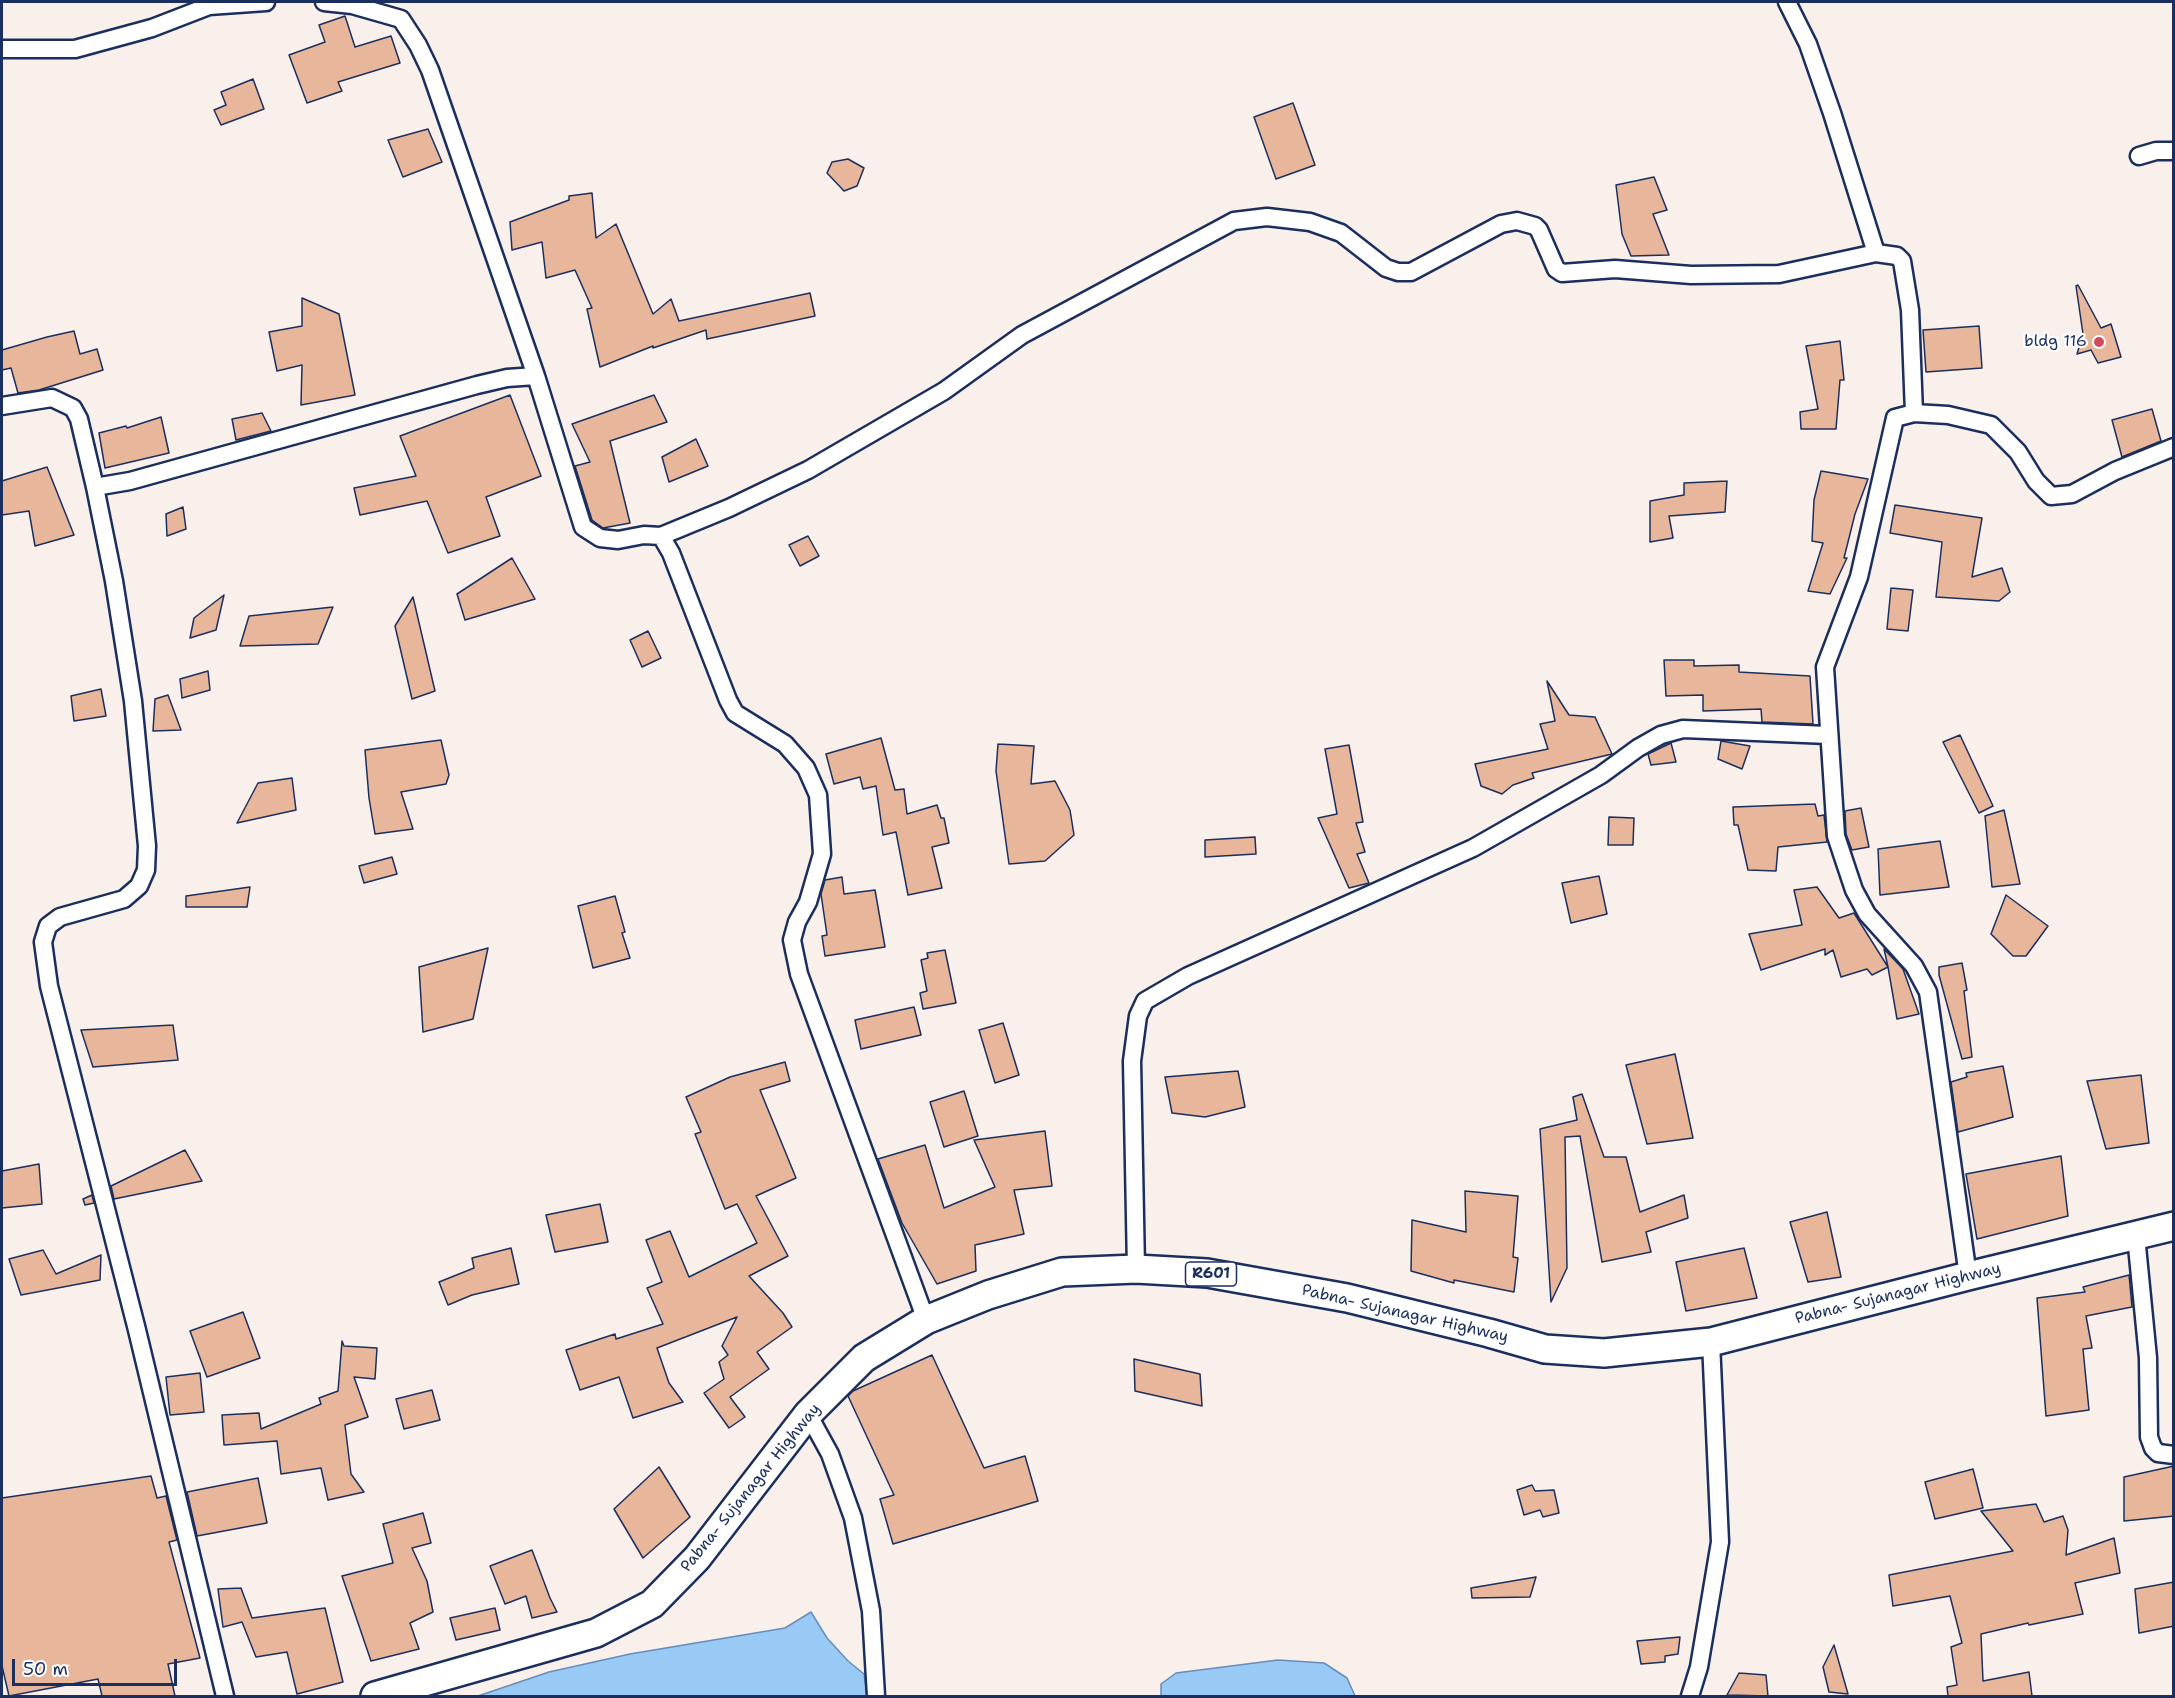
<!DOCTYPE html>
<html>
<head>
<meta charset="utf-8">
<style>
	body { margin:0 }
	#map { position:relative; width:2175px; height:1698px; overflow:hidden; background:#faf0eb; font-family:"Shantell Sans",sans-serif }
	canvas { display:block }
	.frame { position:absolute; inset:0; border:3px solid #1b2f5e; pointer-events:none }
	.scale { position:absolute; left:12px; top:1659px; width:165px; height:27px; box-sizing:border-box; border:3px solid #1b2f5e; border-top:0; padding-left:8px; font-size:18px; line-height:21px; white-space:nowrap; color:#1b2f5e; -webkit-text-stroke:4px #fff; paint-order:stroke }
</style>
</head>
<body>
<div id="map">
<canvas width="2175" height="1698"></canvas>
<div class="frame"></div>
<div class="scale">50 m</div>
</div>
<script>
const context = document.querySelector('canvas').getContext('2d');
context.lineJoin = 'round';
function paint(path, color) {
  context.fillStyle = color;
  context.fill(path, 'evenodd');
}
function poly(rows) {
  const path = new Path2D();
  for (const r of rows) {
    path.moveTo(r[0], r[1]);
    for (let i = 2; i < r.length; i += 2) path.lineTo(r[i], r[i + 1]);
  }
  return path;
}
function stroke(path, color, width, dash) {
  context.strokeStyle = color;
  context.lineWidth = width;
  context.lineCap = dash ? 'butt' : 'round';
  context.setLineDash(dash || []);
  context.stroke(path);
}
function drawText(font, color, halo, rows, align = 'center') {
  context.font = font + ' "Shantell Sans",sans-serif';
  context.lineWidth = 4.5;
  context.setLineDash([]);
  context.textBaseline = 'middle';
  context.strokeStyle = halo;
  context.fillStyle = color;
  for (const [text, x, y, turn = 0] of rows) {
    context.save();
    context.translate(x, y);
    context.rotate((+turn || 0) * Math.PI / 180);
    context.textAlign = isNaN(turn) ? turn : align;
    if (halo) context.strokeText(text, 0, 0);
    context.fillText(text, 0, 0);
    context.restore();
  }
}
const water = poly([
	[811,1612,827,1638,848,1661,864,1674,867,1696,478,1696,549,1672,630,1654,785,1628,811,1612],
	[1278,1660,1324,1663,1347,1678,1355,1696,1161,1696,1161,1684,1176,1673,1278,1660]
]);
const building = poly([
	[345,16,355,47,391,36,400,63,338,82,342,91,307,103,289,55,325,42,319,25,345,16],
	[253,79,264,109,221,125,214,110,226,105,221,92,253,79],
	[1293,103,1315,165,1276,179,1254,117,1293,103],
	[428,129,442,162,403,177,388,140,428,129],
	[848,159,864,168,857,186,844,191,827,173,832,162,848,159],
	[1654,177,1667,210,1653,214,1669,255,1631,256,1622,234,1616,185,1654,177],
	[592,193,596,238,616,224,653,314,671,299,679,321,810,293,815,316,707,339,706,330,653,348,653,346,600,367,587,309,592,308,575,270,546,278,542,242,512,250,510,222,569,200,569,196,592,193],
	[2078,285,2101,328,2111,324,2121,357,2098,363,2091,350,2077,354,2083,334,2076,286,2078,285],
	[302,298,339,314,355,395,301,405,302,365,277,371,269,332,302,326,302,298],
	[1979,326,1982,368,1926,372,1923,330,1979,326],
	[74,331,80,354,97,349,103,370,39,390,18,393,11,368,2,370,2,350,47,337,74,331],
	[1840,341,1844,380,1840,380,1836,429,1801,429,1800,412,1818,409,1806,346,1840,341],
	[510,395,541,476,486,497,500,536,448,553,427,501,360,515,354,488,416,476,400,436,510,395],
	[654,395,667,422,610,441,630,523,603,528,592,520,575,466,590,462,572,424,654,395],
	[2152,409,2161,441,2122,457,2112,420,2152,409],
	[262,413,271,431,236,440,232,419,262,413],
	[161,417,169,453,105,468,99,433,126,426,127,428,161,417],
	[696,439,708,466,669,482,662,457,696,439],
	[47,467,74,535,35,546,29,511,2,515,2,481,47,467],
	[1821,471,1868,479,1855,514,1844,558,1847,558,1830,594,1808,591,1823,543,1812,541,1814,500,1821,471],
	[1727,481,1725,512,1669,516,1673,538,1650,542,1650,501,1684,495,1684,483,1727,481],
	[1895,505,1982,518,1972,577,2002,568,2010,592,1999,601,1936,597,1942,542,1890,533,1895,505],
	[183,507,186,529,167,536,166,514,183,507],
	[808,536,819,556,800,566,789,545,808,536],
	[512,558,535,599,465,620,457,594,512,558],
	[1891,588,1913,590,1908,631,1887,629,1891,588],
	[224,595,216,630,190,638,194,618,224,595],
	[413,597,435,691,412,699,395,626,413,597],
	[333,607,318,644,240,646,249,616,333,607],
	[648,631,661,658,642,667,630,640,648,631],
	[1664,660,1694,660,1694,666,1739,665,1739,672,1810,676,1813,724,1762,722,1761,709,1703,711,1703,695,1666,696,1664,660],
	[208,671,210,690,182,698,180,679,208,671],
	[1547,681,1569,715,1595,717,1612,754,1532,773,1534,778,1513,785,1502,794,1481,786,1475,764,1548,749,1540,724,1555,721,1547,681],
	[101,689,106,716,74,721,71,696,101,689],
	[168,695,181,730,153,731,155,699,168,695],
	[1960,735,1993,806,1979,813,1943,742,1960,735],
	[881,738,895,790,904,789,907,814,937,805,941,818,944,818,949,843,932,847,942,888,908,895,896,832,883,835,876,786,863,789,860,777,834,784,826,754,881,738],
	[441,740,449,775,446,784,401,792,413,829,375,834,369,798,365,750,441,740],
	[1721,741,1750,746,1742,769,1718,759,1721,741],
	[1671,743,1676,762,1651,765,1648,754,1671,743],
	[998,744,1034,746,1031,784,1055,781,1070,810,1074,835,1045,861,1009,864,996,771,998,744],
	[1349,745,1363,822,1356,823,1365,852,1357,854,1369,883,1349,888,1318,818,1337,814,1325,749,1349,745],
	[292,778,296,810,237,823,258,783,292,778],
	[1815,804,1818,816,1824,815,1827,842,1778,847,1776,871,1748,870,1738,825,1734,825,1733,807,1815,804],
	[1861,808,1869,847,1852,850,1846,834,1845,811,1861,808],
	[2004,810,2020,884,1992,887,1985,816,2004,810],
	[1609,817,1634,818,1633,845,1608,845,1609,817],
	[1255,837,1256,854,1205,857,1205,840,1255,837],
	[1940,841,1949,887,1880,895,1878,849,1940,841],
	[392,857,397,874,364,883,359,866,392,857],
	[1599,876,1607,914,1571,923,1562,883,1599,876],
	[842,877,844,894,875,890,885,947,825,956,822,936,827,935,821,894,825,880,842,877],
	[250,887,247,907,186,907,186,896,250,887],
	[1817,887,1839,918,1854,913,1888,967,1884,949,1903,969,1919,1014,1897,1019,1888,967,1872,975,1867,969,1841,977,1833,950,1825,955,1825,949,1761,970,1749,934,1802,925,1794,890,1817,887],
	[2006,895,2048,926,2026,956,2013,956,1991,934,2006,895],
	[615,896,625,932,622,933,630,958,593,968,578,906,615,896],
	[488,948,473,1019,423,1032,419,967,488,948],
	[945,950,956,1003,923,1009,920,993,927,991,921,960,928,958,927,953,945,950],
	[1962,963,1967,990,1964,991,1972,1057,1962,1059,1939,975,1939,967,1962,963],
	[914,1007,921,1035,861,1049,855,1020,914,1007],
	[1003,1023,1019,1075,995,1083,979,1030,1003,1023],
	[173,1025,178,1060,93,1067,81,1030,173,1025],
	[1675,1054,1693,1138,1647,1144,1626,1065,1675,1054],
	[785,1062,790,1081,760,1090,796,1178,756,1196,788,1256,749,1276,783,1313,792,1327,757,1352,769,1369,730,1397,745,1417,729,1428,704,1393,724,1379,719,1362,728,1355,722,1346,737,1317,657,1348,669,1383,683,1402,633,1418,619,1377,580,1390,566,1350,615,1334,616,1339,663,1324,647,1288,662,1282,646,1240,670,1231,689,1277,757,1243,737,1204,725,1209,695,1134,701,1132,686,1097,730,1077,785,1062],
	[2003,1066,2013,1117,1958,1132,1951,1082,1967,1077,1966,1073,2003,1066],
	[1238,1071,1245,1107,1205,1117,1172,1113,1165,1077,1238,1071],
	[2141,1075,2149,1143,2106,1149,2087,1081,2141,1075],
	[964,1091,978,1136,944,1147,930,1102,964,1091],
	[1582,1094,1604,1157,1626,1157,1640,1212,1684,1195,1688,1218,1646,1232,1651,1252,1602,1262,1580,1136,1565,1137,1567,1268,1551,1302,1540,1129,1577,1120,1573,1097,1582,1094],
	[1045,1131,1052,1186,1014,1190,1024,1234,975,1245,976,1271,937,1284,902,1223,878,1159,925,1145,944,1208,995,1187,974,1140,1045,1131],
	[185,1150,202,1181,114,1199,111,1186,185,1150],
	[2061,1156,2068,1216,1977,1239,1966,1174,2061,1156],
	[39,1164,42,1204,2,1208,2,1171,39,1164],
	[1465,1191,1518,1196,1513,1257,1518,1258,1514,1292,1454,1280,1454,1283,1411,1271,1412,1220,1466,1232,1465,1191],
	[92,1195,94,1203,85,1205,83,1199,92,1195],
	[600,1204,608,1242,555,1252,546,1215,600,1204],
	[1827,1212,1841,1277,1808,1282,1790,1222,1827,1212],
	[511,1248,519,1284,472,1295,448,1305,439,1282,474,1268,472,1258,511,1248],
	[1744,1248,1757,1298,1686,1311,1676,1262,1744,1248],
	[43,1250,56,1274,101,1255,100,1280,21,1295,9,1259,43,1250],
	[2129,1275,2132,1307,2086,1316,2092,1348,2083,1349,2089,1410,2046,1416,2037,1298,2085,1292,2083,1287,2129,1275],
	[243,1312,260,1358,207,1377,190,1331,243,1312],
	[342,1341,344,1346,377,1348,375,1379,354,1377,368,1417,345,1425,351,1474,364,1492,328,1500,321,1468,281,1474,277,1441,224,1445,222,1415,259,1413,261,1429,321,1404,319,1398,338,1391,342,1341],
	[932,1355,984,1468,1025,1456,1038,1501,893,1544,880,1499,894,1495,848,1396,853,1391,932,1355],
	[1134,1359,1200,1374,1202,1406,1135,1391,1134,1359],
	[200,1373,204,1412,170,1415,166,1377,200,1373],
	[432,1390,440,1420,404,1429,396,1399,432,1390],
	[2174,1466,2174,1516,2124,1521,2124,1477,2174,1466],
	[659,1467,690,1517,643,1558,614,1509,659,1467],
	[1973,1469,1983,1508,1935,1519,1925,1482,1973,1469],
	[151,1476,157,1498,166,1496,177,1540,169,1542,200,1658,168,1664,175,1696,102,1696,98,1679,9,1696,2,1666,2,1498,151,1476],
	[258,1478,267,1523,197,1536,187,1492,258,1478],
	[1532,1485,1535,1491,1554,1490,1559,1513,1543,1517,1540,1510,1524,1515,1517,1490,1532,1485],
	[2036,1504,2044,1522,2063,1516,2068,1530,2066,1555,2114,1538,2120,1573,2075,1583,2083,1614,2029,1625,2028,1623,1981,1634,1983,1681,2029,1672,2032,1696,1948,1696,1947,1687,1957,1685,1951,1647,1962,1643,1950,1596,1893,1606,1889,1575,2013,1551,1981,1511,2036,1504],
	[423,1513,431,1543,412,1548,427,1581,433,1612,410,1623,419,1649,371,1661,342,1576,393,1563,383,1524,423,1513],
	[532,1550,550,1598,557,1612,532,1618,526,1596,505,1604,490,1566,532,1550],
	[1536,1577,1530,1597,1472,1598,1471,1588,1536,1577],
	[2174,1582,2174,1626,2139,1633,2135,1589,2174,1582],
	[241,1588,252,1618,325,1608,343,1682,297,1694,287,1652,256,1657,242,1622,223,1627,218,1589,241,1588],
	[495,1608,500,1630,456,1640,450,1618,495,1608],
	[1680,1637,1678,1654,1665,1656,1665,1662,1641,1664,1637,1641,1680,1637],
	[1834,1645,1848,1694,1829,1692,1823,1667,1834,1645],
	[1739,1673,1766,1675,1768,1696,1727,1695,1739,1673]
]);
const street = poly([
	[324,2,352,5,401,19,418,45,430,70,536,376],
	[1787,2,1808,44,1832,113,1876,253],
	[2,49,75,49,152,28,209,6,266,2],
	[2139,156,2156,151,2174,151],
	[2,406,52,398,73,408,79,419,95,487,130,481,477,385,507,378,536,376,583,527,600,538,618,540,644,535,661,536,671,553,728,700,735,713,785,744,806,768,818,795,822,854,808,902,797,922,792,940,799,974,926,1320],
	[95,487,114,581,133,701,147,846,146,870,139,886,124,899,60,917,48,926,43,942,49,986,137,1330,225,1696],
	[661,536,729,508,808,470,944,391,1022,335,1234,221,1267,217,1310,222,1341,233,1386,268,1398,272,1411,272,1501,224,1517,221,1535,226,1539,230,1556,269,1562,273,1615,269,1691,275,1779,274,1876,253,1897,256,1902,261,1910,310,1914,413],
	[2136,1236,2148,1358,2149,1437,2153,1448,2158,1453,2174,1455],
	[1136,1269,1132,1061,1138,1016,1145,1001,1188,976,1473,848,1601,775,1638,748,1661,735,1683,729,1828,735],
	[1968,1276,1928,992,1914,966,1867,914,1854,890,1836,836,1825,667,1859,577,1895,418,1914,413,1948,415,1991,425,2018,452,2036,481,2051,496,2072,494,2115,471,2174,447],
	[808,1414,830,1454,853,1518,871,1611,876,1696],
	[1690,1696,1699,1667,1720,1542,1711,1342]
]);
const primary = poly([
	[375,1696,596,1633,652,1604,697,1558,808,1414,864,1358,926,1320,988,1295,1062,1272,1136,1269,1207,1273,1347,1298,1489,1333,1545,1349,1604,1353,1711,1342,1968,1276,2174,1226]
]);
const markers = [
	[2099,342,6,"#d1495b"]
];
const shields = [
	[1211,1274,51]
];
const shieldNames = [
	["R601",1211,1274]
];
const poiNames = [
	["bldg 116",2087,342]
];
const streetNames = [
	["Pabna- Sujanagar Highway",1898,1294,-14],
	["Pabna- Sujanagar Highway",1405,1314,13],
	["Pabna- Sujanagar Highway",751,1488,-51]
];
paint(water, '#99caf5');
stroke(water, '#678cb9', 1.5);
paint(building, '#e8b69a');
stroke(building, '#1b2f5e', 1.5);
stroke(street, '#1b2f5e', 21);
stroke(primary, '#1b2f5e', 32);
stroke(street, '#fff', 16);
stroke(primary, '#fff', 27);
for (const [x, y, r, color] of markers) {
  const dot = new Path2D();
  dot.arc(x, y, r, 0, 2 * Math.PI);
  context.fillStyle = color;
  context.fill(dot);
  stroke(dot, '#fff', 2);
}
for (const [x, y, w] of shields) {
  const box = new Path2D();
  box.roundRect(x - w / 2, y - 12, w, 24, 4.5);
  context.fillStyle = '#fff';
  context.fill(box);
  stroke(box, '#1b2f5e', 1.5);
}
drawText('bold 15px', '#1b2f5e', null, shieldNames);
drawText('16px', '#1b2f5e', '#fff', poiNames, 'right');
drawText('16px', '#1b2f5e', '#fff', streetNames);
</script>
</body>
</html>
